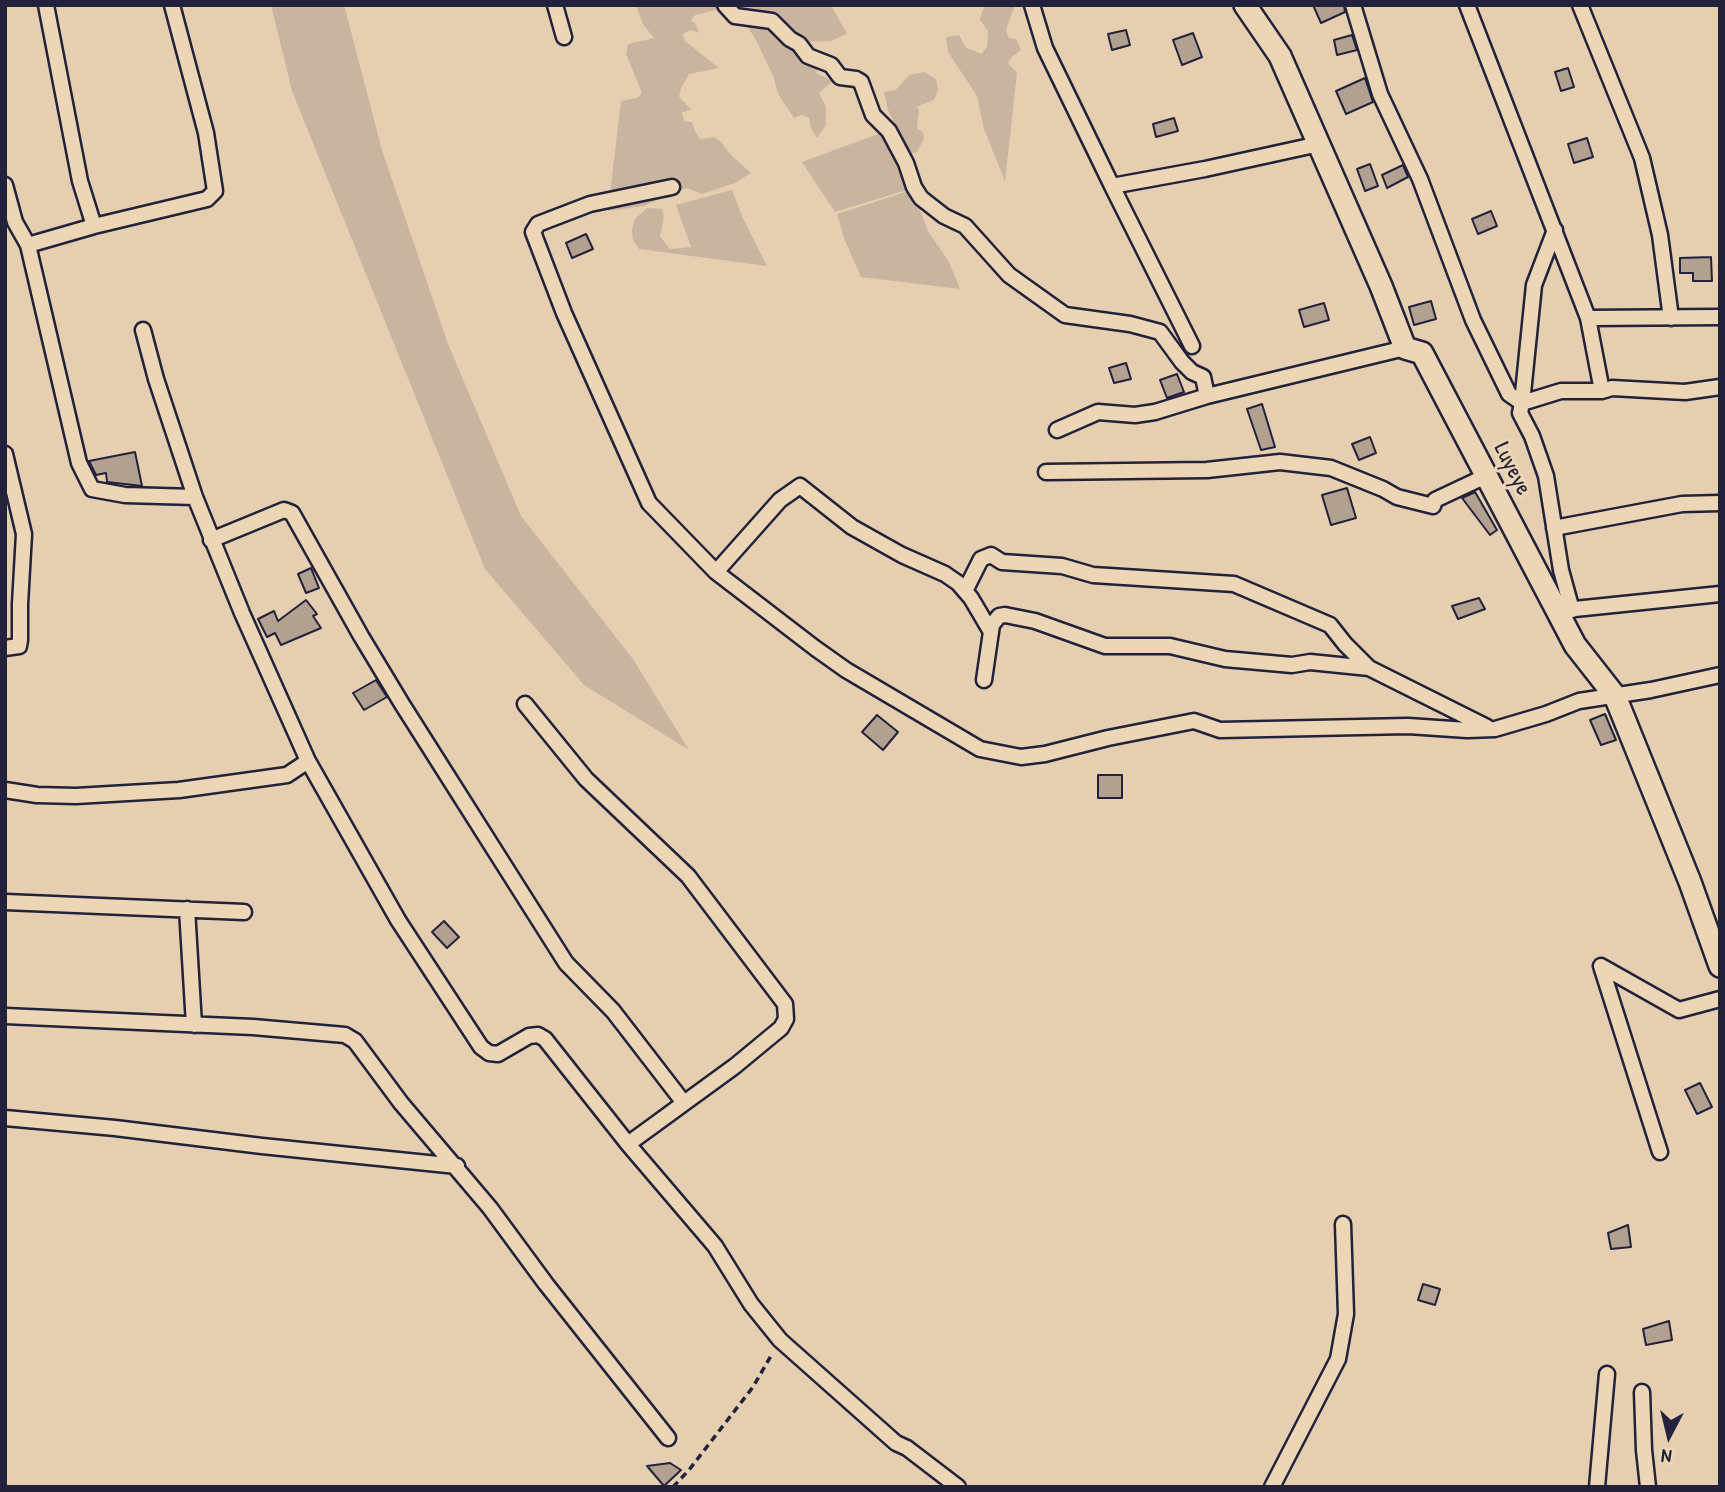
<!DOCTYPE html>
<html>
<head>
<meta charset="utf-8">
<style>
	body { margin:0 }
	#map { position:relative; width:1725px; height:1492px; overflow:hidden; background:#e5cfb0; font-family:"Patrick Hand",sans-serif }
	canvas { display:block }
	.frame { position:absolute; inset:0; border:7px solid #22223b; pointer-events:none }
	.north { position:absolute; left:1634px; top:1401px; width:70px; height:70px; -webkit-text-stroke:5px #edd6b5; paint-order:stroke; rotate:187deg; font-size:19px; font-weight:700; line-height:28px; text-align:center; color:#22223b }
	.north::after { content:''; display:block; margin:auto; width:24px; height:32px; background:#22223b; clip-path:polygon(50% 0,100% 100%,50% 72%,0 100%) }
</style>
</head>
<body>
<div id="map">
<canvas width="1725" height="1492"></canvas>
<div class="frame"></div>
<div class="north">N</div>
</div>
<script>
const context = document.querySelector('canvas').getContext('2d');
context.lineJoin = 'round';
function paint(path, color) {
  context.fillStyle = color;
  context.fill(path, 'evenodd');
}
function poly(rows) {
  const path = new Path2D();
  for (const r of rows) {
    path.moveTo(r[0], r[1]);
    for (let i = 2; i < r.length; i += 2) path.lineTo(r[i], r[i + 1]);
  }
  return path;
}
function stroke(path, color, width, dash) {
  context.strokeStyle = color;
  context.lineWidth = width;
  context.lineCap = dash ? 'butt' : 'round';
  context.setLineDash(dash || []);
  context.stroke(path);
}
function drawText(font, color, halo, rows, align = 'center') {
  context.font = font + ' "Patrick Hand",sans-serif';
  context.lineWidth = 6;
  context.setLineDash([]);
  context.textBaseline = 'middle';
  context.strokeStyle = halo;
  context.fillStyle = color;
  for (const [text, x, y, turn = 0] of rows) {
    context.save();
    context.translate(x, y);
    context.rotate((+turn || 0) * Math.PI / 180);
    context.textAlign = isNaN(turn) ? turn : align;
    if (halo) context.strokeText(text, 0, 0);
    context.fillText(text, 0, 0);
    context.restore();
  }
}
const green = poly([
	[271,5,344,5,382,150,448,344,521,516,633,659,689,750,584,685,485,569,292,91],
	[636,5,831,5,847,34,831,41,803,42,820,65,816,73,833,81,819,93,826,107,826,125,817,138,811,128,809,118,802,115,794,118,778,94,774,78,756,40,742,18,727,7,695,15,691,21,695,23,699,33,691,30,683,34,685,41,719,68,689,74,681,88,679,97,691,109,682,113,684,121,692,122,695,131,700,139,714,137,721,142,731,155,751,173,735,183,702,194,686,188,643,206,608,211,621,101,637,98,642,93,626,54,628,44,654,38,643,24],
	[986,5,1015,5,1006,30,1009,38,1016,39,1021,50,1011,58,1008,63,1017,73,1005,181,984,129,977,96,948,52,946,37,959,35,966,48,982,54,987,46,988,31,980,20,982,12],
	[924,72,936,79,938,90,934,100,916,107,919,109,917,129,923,132,924,139,917,152,909,154,904,149,901,136,888,110,884,92,896,90,909,75],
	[886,131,910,189,835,212,802,162],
	[732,190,742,216,767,266,639,249,633,240,632,230,635,219,647,208,662,209,664,216,660,236,665,243,670,249,691,247,676,205],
	[912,190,928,231,949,262,960,289,861,277,844,238,837,214]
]);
const building = poly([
	[1313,5,1344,5,1345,12,1321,23,1313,5],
	[1126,30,1130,45,1112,50,1108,34,1126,30],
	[1193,33,1202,57,1182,65,1173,40,1193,33],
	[1352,35,1357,50,1337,55,1334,40,1352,35],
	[1568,68,1574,87,1561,91,1555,72,1568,68],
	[1365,78,1373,102,1346,114,1336,91,1365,78],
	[1174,118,1178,131,1156,137,1153,124,1174,118],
	[1587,138,1593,157,1574,163,1568,144,1587,138],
	[1370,164,1378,186,1365,191,1357,169,1370,164],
	[1403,165,1408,177,1387,188,1382,175,1403,165],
	[1491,211,1497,226,1478,234,1472,219,1491,211],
	[586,234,593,249,572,258,566,243,586,234],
	[1711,257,1712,281,1693,281,1693,273,1680,273,1680,258,1711,257],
	[1431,301,1436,319,1414,325,1409,307,1431,301],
	[1324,303,1329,320,1304,327,1299,310,1324,303],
	[1126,363,1131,379,1114,383,1109,368,1126,363],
	[1177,374,1184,392,1167,398,1160,380,1177,374],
	[1262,404,1275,447,1261,450,1247,409,1262,404],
	[1370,437,1376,453,1359,460,1352,444,1370,437],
	[135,452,142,486,107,482,106,473,96,475,89,461,135,452],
	[1347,488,1356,518,1331,525,1322,495,1347,488],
	[1475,492,1497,530,1490,535,1462,498,1475,492],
	[311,568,319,588,306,593,298,574,311,568],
	[1479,598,1485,609,1458,619,1452,606,1479,598],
	[306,600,317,614,313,616,321,628,281,645,275,633,267,637,258,619,274,611,278,621,306,600],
	[376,680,387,697,364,710,353,693,376,680],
	[1605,714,1616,740,1601,745,1590,720,1605,714],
	[877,715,898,732,883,750,862,732,877,715],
	[1098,775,1122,775,1122,798,1098,798,1098,775],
	[444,921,459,937,447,948,432,932,444,921],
	[1700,1083,1712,1107,1697,1114,1685,1090,1700,1083],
	[1628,1225,1631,1247,1611,1249,1608,1233,1628,1225],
	[1423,1284,1440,1289,1435,1305,1418,1300,1423,1284],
	[1669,1321,1672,1340,1646,1345,1643,1329,1669,1321],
	[670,1463,681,1470,664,1486,647,1466,670,1463]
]);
const path = poly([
	[673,1487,689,1470,753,1387,772,1354]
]);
const street = poly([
	[555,5,564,37],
	[725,5,735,16,772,21,790,39,799,44,808,56,831,65,840,77,856,79,861,82,873,115,889,131,906,163,914,187,921,198,944,216,965,226,1009,275,1065,315,1130,324,1160,332,1182,362,1192,372,1203,377,1207,396],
	[1032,5,1045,48,1112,186,1205,169,1319,144],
	[1353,5,1380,94,1420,179,1473,320,1509,394,1522,403,1520,413,1532,436,1546,476,1561,570,1572,610],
	[1467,5,1588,318,1602,391],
	[1580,5,1642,158,1660,235,1671,318],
	[5,185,15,222,28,245,79,463,92,489,125,495,195,497,242,613,308,761,398,920,481,1047,489,1053,498,1054,529,1036,538,1035,545,1039,628,1144,715,1246,751,1304,780,1340,896,1443,907,1448,958,1487],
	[1112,186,1192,346],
	[672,187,590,204,538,224,533,232,564,313,649,503,716,572,815,648,846,670,980,749,1021,757,1045,754,1108,738,1194,721,1220,730,1408,726,1467,730,1495,729,1546,714,1579,701,1651,690,1720,675],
	[94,226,207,199,215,191,206,133,172,5],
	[1555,230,1534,285,1522,403,1561,391,1602,391,1612,388,1685,392,1720,387],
	[28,245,94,226,80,181,46,5],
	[1588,318,1720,317],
	[143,330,156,379,195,497],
	[1057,430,1098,412,1135,415,1155,412,1207,396,1405,348],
	[5,454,24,534,20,604,20,640,19,646,5,648],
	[1046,472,1207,470,1280,462,1331,468,1383,489,1397,497,1433,506,1435,500,1486,476],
	[1554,528,1682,504,1720,503],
	[211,540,284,510,292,513,361,636,402,704,566,963,613,1011,684,1103],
	[716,572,780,500,800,486,852,527,902,555,945,574,958,583,971,598,991,632],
	[965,591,981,559,991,555,1002,562,1062,566,1093,575,1234,584,1330,625,1345,644,1369,668],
	[1565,610,1720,594],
	[984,680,992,625,999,616,1005,615,1035,621,1105,646,1170,646,1225,659,1292,665,1310,662,1369,668,1487,727],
	[525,704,586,779,688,876,785,1004,786,1019,781,1028,735,1066,628,1144],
	[5,790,37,795,76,796,179,790,287,775,308,761],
	[5,902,244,912],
	[187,909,194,1025],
	[5,1016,253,1027,345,1035,355,1041,401,1103,490,1208,546,1284,668,1438],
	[5,1118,115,1128,262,1146,457,1166],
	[1660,1152,1601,966,1679,1010,1720,999],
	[1642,1392,1644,1450,1648,1487],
	[1272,1487,1338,1359,1346,1314,1343,1224],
	[1597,1487,1607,1374]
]);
const secondary = poly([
	[1245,5,1280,56,1381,286,1405,348,1422,353,1575,645,1615,696,1690,882,1720,966]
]);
const streetNames = [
	["Luyeye",1512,469,63]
];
paint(green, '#c9b59f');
paint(building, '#b2a191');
stroke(building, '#22223b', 2);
stroke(street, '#22223b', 19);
stroke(secondary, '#22223b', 26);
stroke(path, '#22223b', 3.5, [7, 5]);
stroke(street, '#edd6b5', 14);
stroke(secondary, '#edd6b5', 21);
drawText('23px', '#22223b', '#edd6b5', streetNames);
</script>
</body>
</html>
